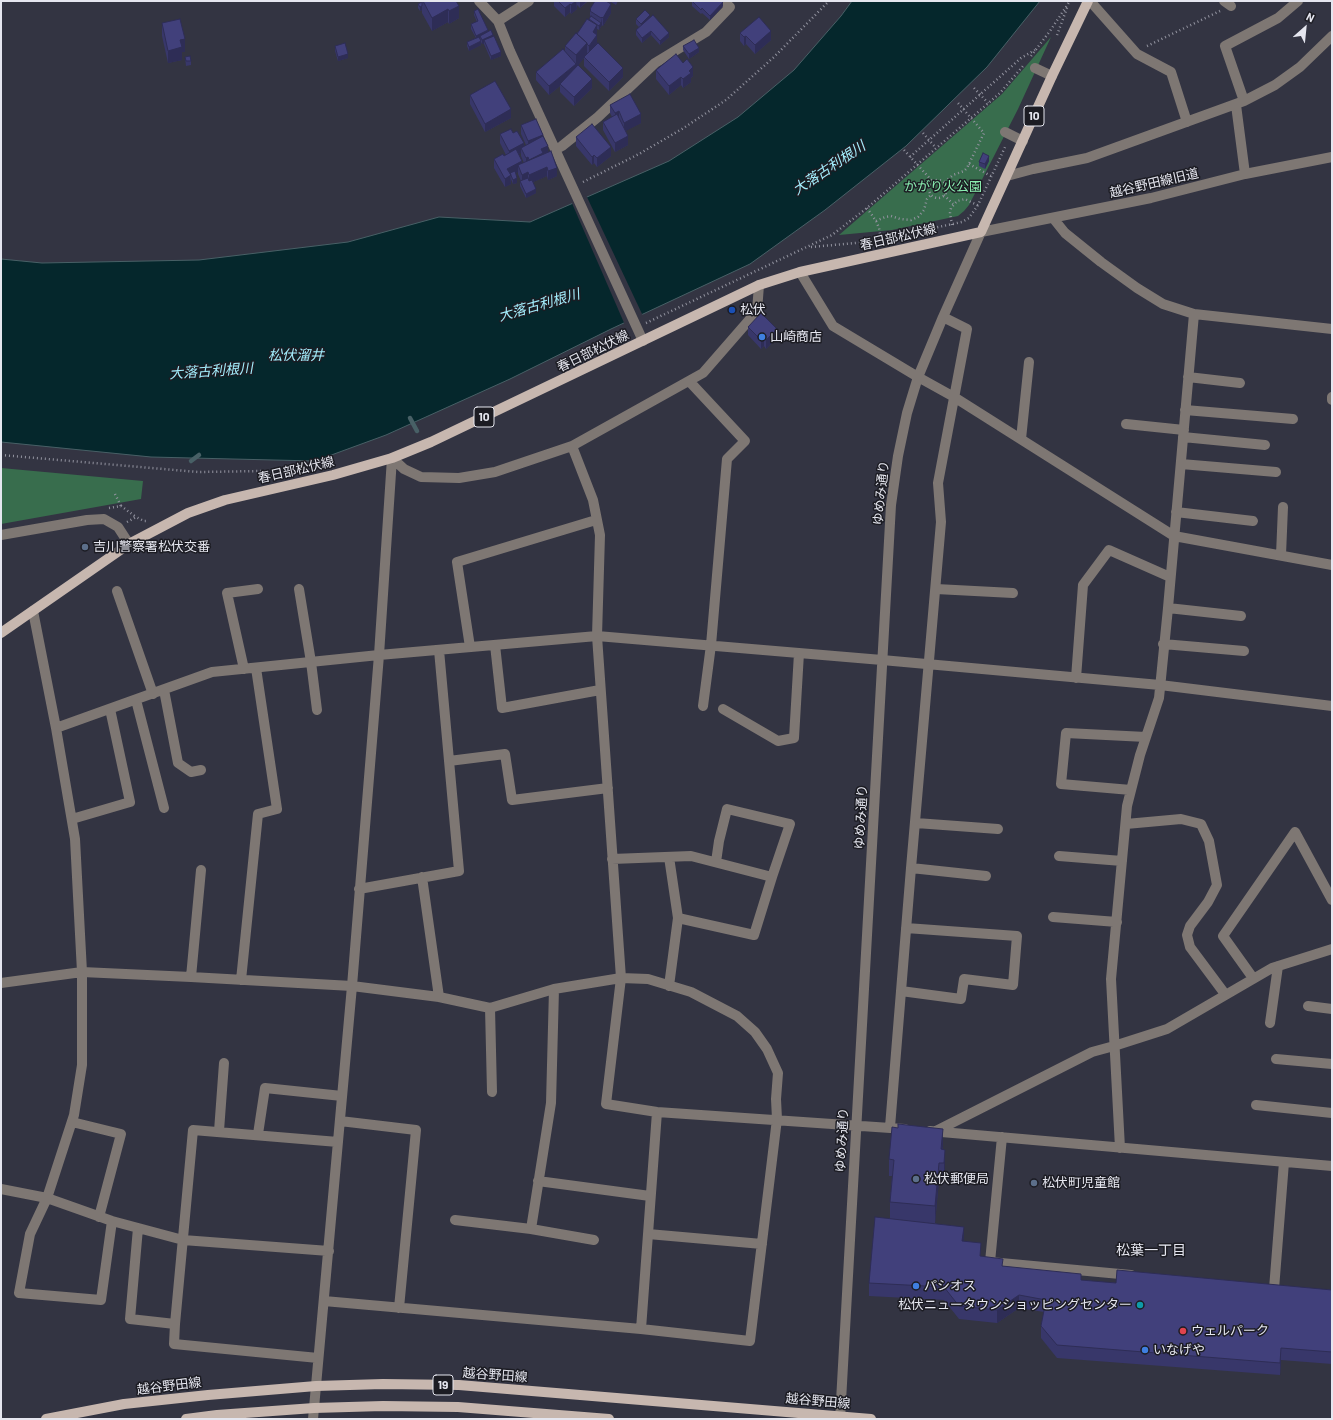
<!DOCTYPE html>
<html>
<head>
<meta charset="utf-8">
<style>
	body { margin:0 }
	#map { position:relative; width:1333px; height:1420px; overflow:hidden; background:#333442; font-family:Barlow,sans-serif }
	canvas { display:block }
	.frame { position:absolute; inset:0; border:2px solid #e5e6ef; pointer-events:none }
	.north { position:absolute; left:1285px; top:8px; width:40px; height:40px; -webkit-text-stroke:3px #1c1c23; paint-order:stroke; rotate:27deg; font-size:11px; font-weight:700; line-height:16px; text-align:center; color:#e5e6ef }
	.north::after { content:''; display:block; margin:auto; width:14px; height:18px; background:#e5e6ef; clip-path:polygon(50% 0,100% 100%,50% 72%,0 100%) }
</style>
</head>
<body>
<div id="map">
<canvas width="1333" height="1420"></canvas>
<div class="frame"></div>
<div class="north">N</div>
</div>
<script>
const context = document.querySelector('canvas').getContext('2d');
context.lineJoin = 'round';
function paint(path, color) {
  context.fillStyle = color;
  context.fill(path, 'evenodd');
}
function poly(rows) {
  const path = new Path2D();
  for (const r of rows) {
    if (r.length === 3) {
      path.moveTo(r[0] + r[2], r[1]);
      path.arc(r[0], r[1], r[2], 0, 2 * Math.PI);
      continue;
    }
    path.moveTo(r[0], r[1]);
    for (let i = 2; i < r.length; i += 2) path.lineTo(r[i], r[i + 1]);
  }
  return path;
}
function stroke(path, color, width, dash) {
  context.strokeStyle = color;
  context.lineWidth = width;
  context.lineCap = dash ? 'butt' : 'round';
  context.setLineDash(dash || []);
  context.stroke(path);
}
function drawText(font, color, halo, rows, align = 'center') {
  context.font = font + ' Barlow,"Noto Sans JP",sans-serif';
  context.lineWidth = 3;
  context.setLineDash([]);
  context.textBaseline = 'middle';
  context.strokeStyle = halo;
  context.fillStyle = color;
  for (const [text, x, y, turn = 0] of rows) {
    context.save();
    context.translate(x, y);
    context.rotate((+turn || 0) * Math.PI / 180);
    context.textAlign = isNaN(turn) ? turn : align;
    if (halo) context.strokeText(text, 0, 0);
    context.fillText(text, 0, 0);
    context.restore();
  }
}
const green = poly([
	[1051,37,1018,109,969,205,964,211,958,216,892,230,839,235,1002,94],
	[1,468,143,481,141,499,1,524]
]);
const water = poly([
	[852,1,1040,1,987,67,906,146,825,210,750,264,611,329,510,379,386,435,315,461,151,457,1,442,1,259,42,263,199,260,348,242,439,217,530,222,669,161,738,117,794,70,841,16,852,1]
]);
const pier = poly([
	[586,195,643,316,625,325,571,201]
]);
const stream = poly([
	[410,418,417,431],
	[191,461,199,455]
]);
const path = poly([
	[1057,35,1067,8],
	[1147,46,1220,11],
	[1031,56,1050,31,1070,1],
	[974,88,988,103],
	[923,133,936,148],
	[904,150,933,182],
	[910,157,1021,58,1035,50],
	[969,164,991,176],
	[938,189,9],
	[583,182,639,154,682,129,726,100,774,57,829,1],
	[945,182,953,175,964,171,967,168,984,133,958,103],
	[944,195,953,204],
	[867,208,876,221,879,228,881,239],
	[876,221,885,217,891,216,900,219,911,220,918,217,924,210,927,199,932,194],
	[952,225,950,213,951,208,957,201,965,199,979,206],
	[811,247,867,242,962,222,969,218,978,205,1006,145],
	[646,323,832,235,867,208,1000,93,1023,66],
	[1,455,198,472,262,471,268,473,274,477],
	[115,494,121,506],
	[109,508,121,506,136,517],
	[127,522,136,517,144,521,146,521]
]);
const minor = poly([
	[479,1,498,21,510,51,643,341],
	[1090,1,1137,54,1171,72,1187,122],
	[1224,1,1231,6],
	[498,21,529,1],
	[1035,68,1052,76],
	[1244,101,1225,46,1278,18,1298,1],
	[1236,105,1245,174],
	[1005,132,1023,141],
	[555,150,562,146,598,117,655,63,706,32,730,7,723,1],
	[1007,176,1033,169,1087,158,1244,101,1275,85,1300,67,1332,36],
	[1053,218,1065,233,1101,262,1137,288,1163,304,1194,314,1332,329],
	[800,272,833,326,918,377,954,397,1174,536,1332,565],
	[943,317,967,329,938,483,941,522,911,868,986,876],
	[1188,377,1240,383],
	[689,381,745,441,727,459,711,645,703,706],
	[1332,397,1332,400],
	[1185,410,1293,419],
	[1126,424,1184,430],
	[1183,437,1265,445],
	[1021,439,1029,362],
	[572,446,593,500,600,535,597,636,621,978,606,1104,657,1112,905,1129],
	[392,458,404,469,421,477,459,478,495,472,572,446,703,373,757,311,759,285],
	[1181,464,1276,472],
	[1176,512,1253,521],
	[1,535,87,520,104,519,118,527,129,544],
	[1281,555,1283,507],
	[299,589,311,662,317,710],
	[936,589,1013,593],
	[117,591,153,694],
	[1168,608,1241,616],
	[33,611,56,728,75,839,82,972,82,1065,74,1115,47,1198,30,1234,19,1293,101,1300,112,1221],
	[1163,644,1244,651],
	[495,645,502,708,600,690],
	[470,647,457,562,596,520],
	[244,669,227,593,258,589],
	[1076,678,1083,585,1109,550,1170,577],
	[164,690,178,763,191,772,201,770],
	[136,700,164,808],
	[723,709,778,741,794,738,799,653],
	[56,728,212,672,379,655,597,636,882,660,1160,685,1332,706],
	[449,761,505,754,512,800,608,788],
	[1131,790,1061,784,1066,733,1146,737],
	[72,819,130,802,110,709],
	[916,823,998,829],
	[1126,824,1181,819,1201,824,1209,841,1217,885,1208,902,1190,926,1187,935,1190,947,1225,994],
	[1059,856,1122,861],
	[612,859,691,856,772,877],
	[422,877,439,997],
	[359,889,459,871,439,650],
	[1053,917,1117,922],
	[678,918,754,935,772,877,790,824,727,809,719,841,716,862],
	[191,977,201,870],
	[1253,978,1223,936,1295,832,1332,900],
	[241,980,258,814,277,809,256,668],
	[1,983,82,972,191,977,352,986,439,997,490,1008,554,989,621,978,648,979,691,992,737,1016,755,1032,767,1049,778,1073,776,1099,777,1119,750,1341,641,1329,324,1301],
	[669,986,678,918,669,857],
	[901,991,961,999,964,979,1013,985,1017,936,906,928],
	[1308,1006,1332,1009],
	[490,1008,492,1092],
	[1270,1023,1278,966],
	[1276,1059,1332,1064],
	[1256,1105,1332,1113],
	[340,1121,416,1130,399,1308],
	[72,1122,121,1134,99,1217],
	[890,1127,911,868],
	[219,1131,224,1063],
	[930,1131,1332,1166],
	[936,1131,1092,1052,1114,1046,1167,1029,1272,968,1332,949],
	[258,1134,265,1088,342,1096],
	[1002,1137,990,1262,1131,1275],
	[1120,1148,1111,979,1127,806,1140,755,1159,698,1168,608,1194,314],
	[538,1181,650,1196],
	[1,1189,47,1198,112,1221,183,1240,329,1251],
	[455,1220,531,1229,594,1240],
	[138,1228,130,1319,175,1324],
	[531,1229,551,1103,554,989],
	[648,1234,762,1244],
	[1274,1289,1284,1162],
	[641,1329,657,1112],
	[318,1358,174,1344,175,1324,193,1130,338,1142],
	[313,1419,352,986,379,655,392,458],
	[840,1419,891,505,898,456,907,413,918,377,943,317,981,232,1151,198,1245,174,1332,157]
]);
const major = poly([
	[1,633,129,544,188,513,225,500,333,475,392,458,431,442,759,285,800,272,981,232,1052,76,1088,1],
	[46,1419,124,1404,208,1395,316,1386,383,1384,459,1385,871,1419],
	[186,1419,217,1415,314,1408,383,1406,458,1407,609,1419]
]);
const wall = poly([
	[422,1,456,1,459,18,449,24,448,22,432,31,422,13,422,10,420,11,418,8,418,4,422,2],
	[554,1,587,1,587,2,580,8,577,5,577,9,571,14,570,12,565,17,554,6],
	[595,1,618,1,616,5,611,2,611,13,603,26,602,25,599,30,597,29,597,43,594,47,623,77,609,91,584,66,584,58,577,66,592,88,574,106,560,92,560,86,549,95,536,80,536,72,565,52,565,46,589,20,590,18,590,9],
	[692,1,723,6,710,20,702,13,701,14,692,6],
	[474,11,488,31,493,36,501,56,491,60,484,44,482,44,481,42,481,45,469,51,467,46,467,42,476,38,471,29,471,24,477,22,474,15],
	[650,18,669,37,660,45,651,35,642,43,636,35,636,30,639,27,636,24,636,19],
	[162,23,185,52,182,52,182,60,168,63,162,36],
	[740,33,771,40,755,54,746,44,744,46,740,41],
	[335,46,348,58,338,61,335,51],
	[683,46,699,52,689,59,683,50],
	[185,57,191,61,191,65,186,66],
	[656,70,693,76,691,78,691,82,683,88,681,85,669,95,656,79],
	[470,95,511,118,485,132,470,104],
	[610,105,641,123,625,131,628,145,615,152,603,130,603,122,612,117,610,113],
	[521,125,543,137,548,153,557,176,548,180,547,176,533,182,536,193,526,198,520,186,520,181,521,181,518,174,518,172,515,173,517,183,513,184,511,179,511,184,505,187,494,168,494,159,506,155,500,143,500,134,524,146,526,145,521,134],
	[521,153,521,156,524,163,522,164,518,154],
	[576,137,611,156,597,167,594,163,592,165,576,146],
	[989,161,985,169,979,166,979,162],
	[748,327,777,338,766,349,764,346,761,349,748,335],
	[943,1146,943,1149,945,1167,944,1180,939,1180,935,1223,964,1242,981,1257,1003,1266,1081,1280,1116,1283,1332,1290,1332,1364,1281,1360,1280,1375,1057,1358,1041,1338,1041,1326,1044,1312,1019,1308,997,1323,959,1319,944,1300,869,1296,869,1283,890,1219,890,1202,892,1176,889,1176,889,1159]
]);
const shadedWall = poly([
	[576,1,577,9,571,14,571,5],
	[580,1,587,1,580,8],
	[611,1,611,13,603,26,603,18,608,6],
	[723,2,723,6,710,20,710,16],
	[570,4,570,12,565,17,565,8],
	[422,6,422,10,420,11,420,7],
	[459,6,459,18,449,24,449,11],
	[448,9,448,22,432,31,432,18],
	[650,15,650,19,641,28,641,24],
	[602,17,602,25,599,30,599,26,601,23],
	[597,25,597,34,593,40,593,32],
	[488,30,488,34,480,36,480,38,476,40,476,36],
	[651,31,651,35,642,43,642,38],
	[771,31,771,40,755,54,755,45],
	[669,33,669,37,660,45,660,41],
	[493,35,493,39,484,40,484,44,482,44,482,40],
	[597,35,597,43,589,54,589,46],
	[746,36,746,44,744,46,744,37],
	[185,39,185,52,182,52,182,60,168,63,168,51,180,40],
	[481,41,481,45,469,51,469,47],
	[587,43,587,55,584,57,584,58,576,68,576,55],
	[699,48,699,52,689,59,689,54],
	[501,52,501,56,491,60,491,56],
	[348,54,348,58,338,61,338,57],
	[576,64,576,72,560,84,560,86,549,95,549,86],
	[693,67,693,76,691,78,691,82,683,88,683,79,689,71],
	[623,68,623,77,609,91,609,82],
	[681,77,681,85,669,95,669,86],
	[592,79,592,88,574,106,574,97],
	[511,109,511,118,485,132,485,124],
	[619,111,619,120,615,122,615,113],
	[641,114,641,123,624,132,624,123],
	[543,135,543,144,528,150,528,141],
	[628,136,628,145,615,152,615,143],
	[524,143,524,151,521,148,521,153,509,159,509,151],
	[548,146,548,155,529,168,529,160,541,149],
	[611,147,611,156,597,167,597,158],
	[594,155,594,163,592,165,592,157],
	[989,156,989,161,985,169,985,164],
	[528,157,528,166,526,167,526,158],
	[522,161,522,170,518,165,518,172,511,176,510,173,511,184,505,187,505,179,507,169],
	[547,167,547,176,529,184,529,175],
	[557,168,557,176,548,180,548,171],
	[528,172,528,181,522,183,522,175],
	[517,178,517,183,513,184,513,180],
	[536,189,536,193,526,198,526,194],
	[777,329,777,338,766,349,766,340],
	[764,337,764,346,761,349,761,340],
	[943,1129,943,1146,941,1163,941,1149],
	[945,1150,945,1167,944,1180,944,1163],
	[939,1163,939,1180,935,1223,935,1206],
	[964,1227,964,1239,962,1254,962,1241],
	[1019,1295,1019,1308,997,1323,997,1310],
	[1281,1348,1281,1360,1280,1375,1280,1363]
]);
const building = poly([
	[423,1,456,1,459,6,449,11,448,9,432,18,423,1],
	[558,1,576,1,571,5,570,4,565,8,558,1],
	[595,1,606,1,611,4,603,18,602,17,601,18,590,11,591,10,590,9,595,1],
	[606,1,611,1,610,3,606,1],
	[692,1,722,1,723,2,710,16,702,8,701,10,692,1],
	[422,2,422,6,420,7,418,4,422,2],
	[478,9,488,30,476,36,471,24,478,21,474,11,478,9],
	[645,10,650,15,641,24,636,19,645,10],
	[653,15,669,33,660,41,651,31,642,38,636,30,653,15],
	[591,16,601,23,599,26,589,19,591,16],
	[759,17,771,31,755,45,746,36,744,37,740,33,759,17],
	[180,19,185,39,180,40,182,47,168,51,162,23,180,19],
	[587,19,597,25,593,32,597,35,589,46,587,44,587,43,577,34,587,19],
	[491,30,493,35,482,40,480,36,491,30],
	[576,33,587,43,576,55,565,46,576,33],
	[494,36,501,52,491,56,484,40,494,36],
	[479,37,481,41,469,47,467,42,479,37],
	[694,40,699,48,689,54,683,46,694,40],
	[345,43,348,54,338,57,335,46,345,43],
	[598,43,623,68,609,82,584,57,598,43],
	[563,49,576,64,549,86,536,72,563,49],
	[676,54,683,63,687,59,693,67,689,71,691,73,683,79,681,77,669,86,656,70,676,54],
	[190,56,191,61,186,61,185,57,190,56],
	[578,65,592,79,574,97,560,84,578,65],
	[495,81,511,109,485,124,470,95,495,81],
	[630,94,641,114,624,123,619,111,615,113,610,105,630,94],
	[617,114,628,136,615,143,603,122,617,114],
	[536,119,543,135,528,141,521,125,536,119],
	[592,124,611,147,597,158,594,155,592,157,576,137,592,124],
	[511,129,513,133,517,131,524,143,509,151,500,134,511,129],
	[543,136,548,146,541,149,543,153,529,160,528,157,526,158,521,148,543,136],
	[516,149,522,161,507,169,511,175,505,179,494,159,503,154,504,156,516,149],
	[551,151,557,168,548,171,547,167,529,175,528,172,522,175,518,165,551,151],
	[983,153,989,156,985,164,979,162,983,153],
	[515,171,517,178,513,180,510,173,515,171],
	[528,178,529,181,532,180,536,189,526,194,520,181,528,178],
	[761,313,777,329,766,340,764,337,761,340,748,327,761,313],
	[898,1124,943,1129,941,1149,945,1150,944,1163,939,1163,935,1206,890,1202,894,1160,889,1159,892,1127,898,1128,898,1124],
	[875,1217,964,1227,962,1241,981,1243,980,1256,1003,1259,1002,1266,1081,1274,1081,1280,1116,1283,1117,1270,1332,1290,1332,1352,1281,1348,1280,1363,1057,1345,1041,1326,1046,1300,1019,1295,997,1310,959,1306,944,1287,869,1283,875,1217]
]);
const markers = [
	[732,310,4,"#1a4fb4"],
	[762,337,4,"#3f7fe0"],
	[85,547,4,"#5c6f8a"],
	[916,1179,4,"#5c6f8a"],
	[1034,1183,4,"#5c6f8a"],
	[916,1286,4,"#3f7fe0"],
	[1140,1305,4,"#0f9aa8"],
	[1183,1331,4,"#e0444e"],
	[1145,1350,4,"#3f7fe0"]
];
const shields = [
	[1034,116,20],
	[484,417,20],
	[443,1385,20]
];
const shieldNames = [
	["10",1034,116],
	["10",484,417],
	["19",443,1385]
];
const streetNames = [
	["越谷野田線旧道",1154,183,-13],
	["春日部松伏線",898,237,-13],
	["春日部松伏線",593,351,-26],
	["春日部松伏線",296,470,-13],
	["ゆめみ通り",881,493,-84],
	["ゆめみ通り",861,817,-87],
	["ゆめみ通り",842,1140,-87],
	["越谷野田線",495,1375,4],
	["越谷野田線",169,1386,-7],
	["越谷野田線",818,1401,5]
];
const parkNames = [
	["かがり火公園",943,187]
];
const poiNames = [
	["松伏",740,310],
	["山崎商店",770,337],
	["吉川警察署松伏交番",93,547],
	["松伏郵便局",924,1179],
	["松伏町児童館",1042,1183],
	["パシオス",924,1286],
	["松伏ニュータウンショッピングセンター",1132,1305,"right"],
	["ウェルパーク",1191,1331],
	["いなげや",1153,1350]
];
const waterNames = [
	["大落古利根川",829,168,-34],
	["大落古利根川",539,305,-16],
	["松伏溜井",296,355],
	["大落古利根川",211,371,-4]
];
const neighbourhoodNames = [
	["松葉一丁目",1151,1250]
];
paint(green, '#386d4d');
paint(water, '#05272c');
stroke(water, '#486066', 1);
paint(pier, '#333442');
stroke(stream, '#486066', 4.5);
stroke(path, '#9394a0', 2.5, [1, 3]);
stroke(minor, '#7e7773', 10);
stroke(major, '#c7b7af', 10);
paint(wall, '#38376a');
paint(shadedWall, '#2e2d56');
paint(building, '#41407b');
stroke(building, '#2e2d56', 1);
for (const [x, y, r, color] of markers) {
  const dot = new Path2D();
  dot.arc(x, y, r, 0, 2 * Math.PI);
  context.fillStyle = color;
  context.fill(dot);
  stroke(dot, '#1c1c23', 1.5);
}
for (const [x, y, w] of shields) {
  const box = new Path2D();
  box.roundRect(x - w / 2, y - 10, w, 20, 3);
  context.fillStyle = '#1c1c23';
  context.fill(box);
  stroke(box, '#e5e6ef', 1);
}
drawText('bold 12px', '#e5e6ef', null, shieldNames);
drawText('13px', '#e5e6ef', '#1c1c23', streetNames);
drawText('13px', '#8befb1', '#1c1c23', parkNames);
drawText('13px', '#e5e6ef', '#1c1c23', poiNames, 'left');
drawText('italic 14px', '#a3eefd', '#1c1c23', waterNames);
drawText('14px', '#e5e6ef', '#1c1c23', neighbourhoodNames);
</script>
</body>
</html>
